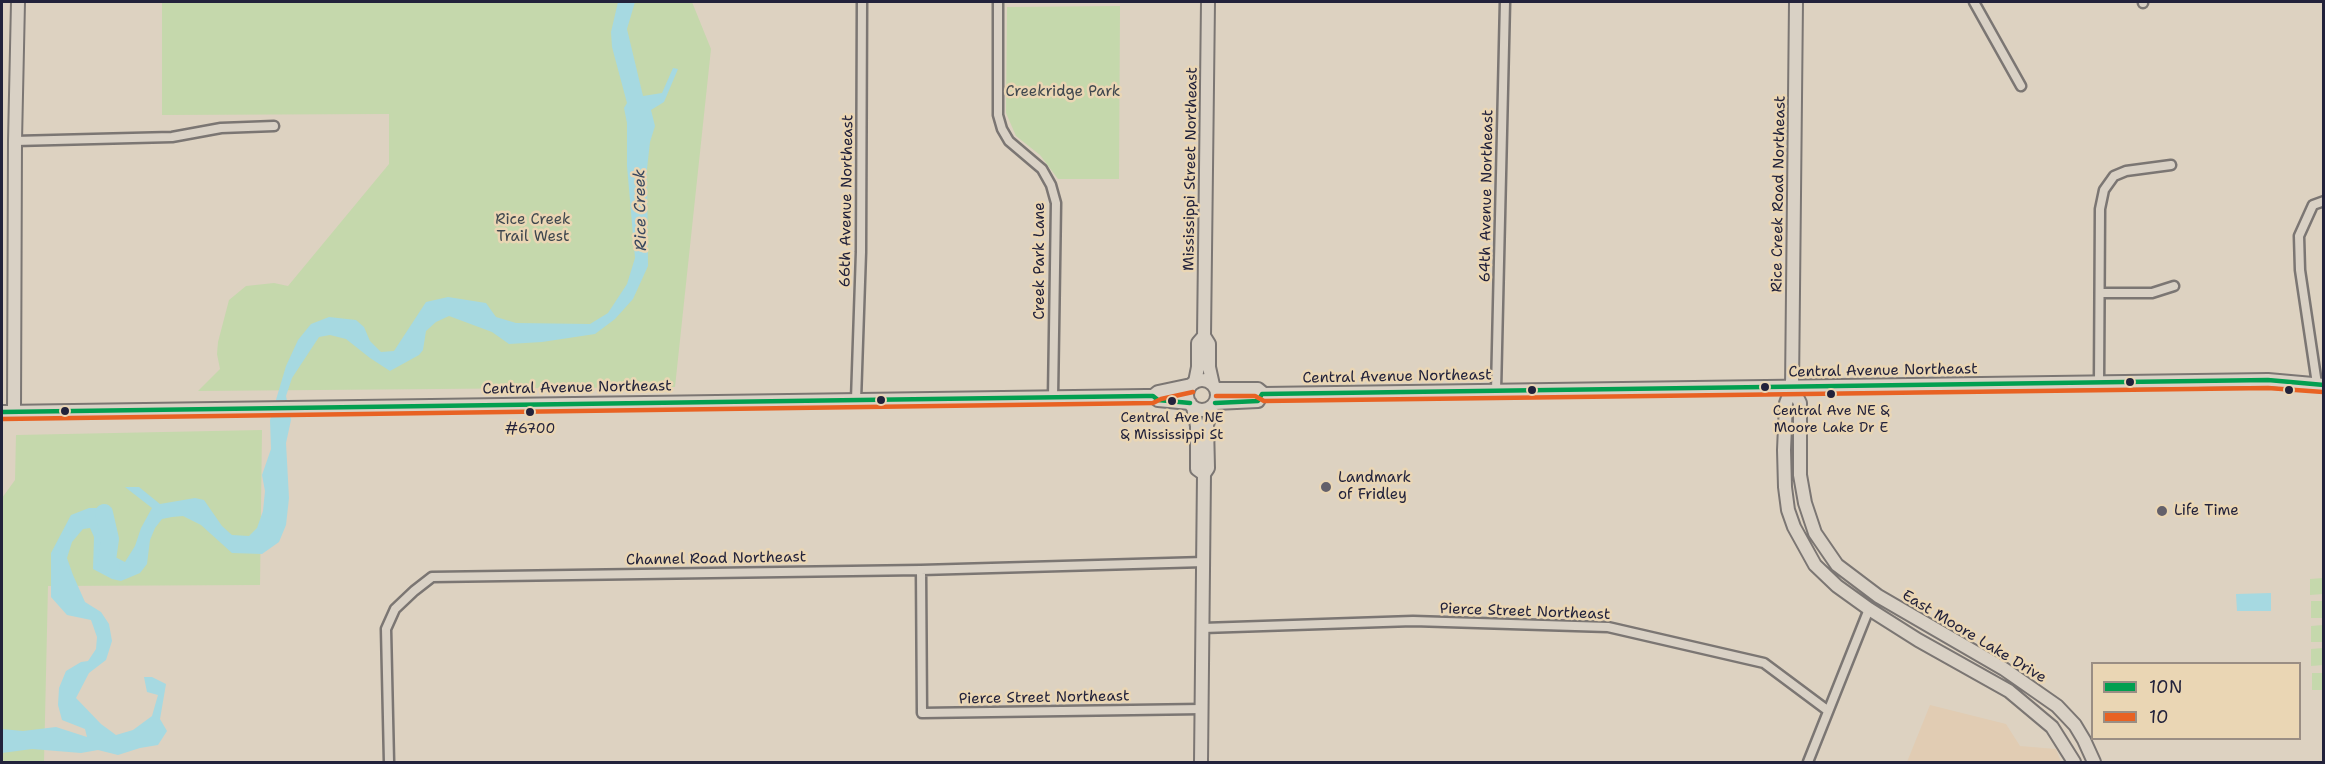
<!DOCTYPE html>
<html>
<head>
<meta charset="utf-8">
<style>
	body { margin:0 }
	#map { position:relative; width:2325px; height:764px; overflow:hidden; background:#ddd2c1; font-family:"Shantell Sans",sans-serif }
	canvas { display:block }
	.frame { position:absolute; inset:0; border:3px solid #22223b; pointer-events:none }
	.legend { position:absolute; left:2091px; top:662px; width:210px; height:78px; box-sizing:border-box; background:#ead6b4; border:2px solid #9a8e84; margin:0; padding:8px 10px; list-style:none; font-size:18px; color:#22223b }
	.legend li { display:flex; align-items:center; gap:12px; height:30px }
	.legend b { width:30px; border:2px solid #9a8e84 }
</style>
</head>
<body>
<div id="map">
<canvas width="2325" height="764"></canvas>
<div class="frame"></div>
<ul class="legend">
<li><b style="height:8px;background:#029f50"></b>10N</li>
<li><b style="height:8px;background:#e86223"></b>10</li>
</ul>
</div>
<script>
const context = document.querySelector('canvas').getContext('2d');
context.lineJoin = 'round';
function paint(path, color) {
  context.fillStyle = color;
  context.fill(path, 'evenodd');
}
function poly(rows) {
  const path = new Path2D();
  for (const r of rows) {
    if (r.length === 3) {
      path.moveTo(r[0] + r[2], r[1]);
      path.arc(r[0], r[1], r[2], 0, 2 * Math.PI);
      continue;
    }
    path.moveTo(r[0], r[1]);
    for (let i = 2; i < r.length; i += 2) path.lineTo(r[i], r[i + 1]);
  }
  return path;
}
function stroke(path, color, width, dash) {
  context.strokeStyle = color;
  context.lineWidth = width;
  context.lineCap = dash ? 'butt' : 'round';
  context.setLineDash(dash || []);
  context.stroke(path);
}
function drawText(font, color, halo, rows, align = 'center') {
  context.font = font + ' "Shantell Sans",sans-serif';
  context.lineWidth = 5;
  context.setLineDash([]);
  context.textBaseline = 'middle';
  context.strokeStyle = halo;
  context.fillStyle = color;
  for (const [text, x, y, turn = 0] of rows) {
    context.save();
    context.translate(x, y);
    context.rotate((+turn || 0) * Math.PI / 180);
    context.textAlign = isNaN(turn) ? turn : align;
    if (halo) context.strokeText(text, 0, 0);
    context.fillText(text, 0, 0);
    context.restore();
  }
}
const built = poly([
	[1930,705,2006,724,2020,746,2056,749,2061,762,1907,762]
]);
const green = poly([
	[162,2,692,2,711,49,675,387,198,391,220,369,217,354,218,342,229,300,246,286,274,283,288,286,389,164,389,114,162,115],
	[1120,6,1119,179,1058,179,1040,155,1016,136,1006,113,1007,7],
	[262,430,260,585,48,586,44,762,2,762,2,498,15,480,16,435],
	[2323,578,2323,594,2310,595,2310,579],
	[2311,601,2323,601,2323,618,2311,618],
	[2323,625,2323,642,2311,642,2311,626],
	[2323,648,2323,665,2311,666,2311,649],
	[2312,673,2323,673,2323,690,2312,690]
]);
const water = poly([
	[618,2,635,2,627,29,643,96,662,93,673,68,678,69,664,102,651,110,655,126,650,142,647,169,648,266,633,299,615,319,595,334,542,342,509,344,492,332,449,316,436,322,426,331,423,350,419,355,390,371,370,358,346,339,330,335,319,337,292,378,286,396,291,420,286,443,289,498,286,525,279,542,262,554,232,553,201,525,183,516,172,517,162,519,155,528,150,540,147,564,140,573,121,581,112,579,93,569,94,537,90,528,83,529,72,542,67,558,73,575,85,602,101,612,109,624,112,641,106,660,89,673,76,698,101,724,116,735,133,730,152,716,158,695,147,692,144,677,152,677,166,684,160,719,167,731,158,745,140,748,118,755,98,750,81,753,32,749,2,753,2,729,23,731,56,727,87,737,85,729,62,720,58,705,59,688,66,671,81,662,88,661,96,649,97,637,91,620,67,615,51,597,51,553,71,515,89,508,105,508,111,514,112,527,108,540,115,557,125,562,135,546,141,528,152,508,125,487,139,487,160,504,195,498,204,500,222,526,232,535,249,536,257,528,263,511,265,491,262,475,271,449,270,420,286,366,298,340,311,324,329,317,356,320,364,327,370,341,381,352,394,351,426,302,448,297,486,303,496,317,516,323,590,324,608,313,627,284,635,258,627,166,627,123,624,108,627,103,612,47,611,32],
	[2271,593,2271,611,2237,611,2236,594]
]);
const river = poly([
	[104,513,110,539,107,560,111,566]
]);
const street = poly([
	[998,2,998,115,1002,129,1009,141,1042,169,1051,185,1056,203,1053,397],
	[1974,2,2021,86],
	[2143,2,2143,3],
	[15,141,172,137,221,128,274,126],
	[2100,293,2152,293,2174,286],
	[2099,383,2100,209,2104,190,2114,176,2126,171,2171,165],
	[2317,384,2300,270,2299,236,2313,205,2324,201],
	[1496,391,1505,2],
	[856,400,861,252,862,2],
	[921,570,922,713,1202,709],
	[1203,628,1413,621,1608,627,1764,663,1827,710],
	[389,762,386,629,395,609,414,591,432,577,921,570,1204,562],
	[1808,762,1869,609]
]);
const secondary = poly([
	[1208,2,1204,336,1209,344,1209,367,1213,385],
	[1796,2,1792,387,1786,403,1784,450,1785,487,1788,510,1794,527,1815,565,1837,586,1869,609,1918,640,2009,691,2052,727,2074,762],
	[1202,395,15],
	[1195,382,1198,367,1198,343,1204,336],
	[1792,387,1800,403,1800,475,1805,503,1815,533,1837,565,1878,596,2004,669,2057,706,2075,725,2084,740,2094,762],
	[1216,389,1258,389,1264,394,2268,380,2324,385],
	[1153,396,1158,392,1191,385],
	[1215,403,1258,401,1262,394],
	[1193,407,1197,426,1197,469,1204,474],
	[2,412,1146,396,1153,396,1158,400,1190,403],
	[14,412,15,141,18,2],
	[1201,762,1204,474,1208,468,1207,425,1212,407]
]);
const bus1 = poly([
	[1215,403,1258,401,1262,394,2268,380,2324,385],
	[2,412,1146,396,1153,396,1158,400,1190,403]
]);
const bus2 = poly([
	[1216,396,1255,396,1264,401,2268,388,2323,392],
	[2,419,1153,403,1161,399,1193,392]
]);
const markers = [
	[2130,382,5,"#22223b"],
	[1765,387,5,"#22223b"],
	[1532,390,5,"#22223b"],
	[2289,390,5,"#22223b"],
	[1831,394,5,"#22223b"],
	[881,400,5,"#22223b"],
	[1172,401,5,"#22223b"],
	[65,411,5,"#22223b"],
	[530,412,5,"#22223b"],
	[1326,487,6,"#63606a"],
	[2162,511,6,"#63606a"]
];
const busNames = [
	["Central Ave NE &",1831,411],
	["Moore Lake Dr E",1831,428],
	["Central Ave NE",1172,418],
	["& Mississippi St",1172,435],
	["#6700",530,429]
];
const parkNames = [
	["Creekridge Park",1063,92],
	["Rice Creek",533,220],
	["Trail West",533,237]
];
const streetNames = [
	["Mississippi Street Northeast",1191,169,-89],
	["Rice Creek Road Northeast",1779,194,-89],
	["64th Avenue Northeast",1487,196,-89],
	["66th Avenue Northeast",847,201,-89],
	["Creek Park Lane",1040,261,-90],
	["Central Avenue Northeast",1883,371,-1],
	["Central Avenue Northeast",1397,377,-1],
	["Central Avenue Northeast",577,388,-1],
	["Channel Road Northeast",716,559,-1],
	["Pierce Street Northeast",1525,612,2],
	["East Moore Lake Drive",1974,637,31],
	["Pierce Street Northeast",1044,698,-1]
];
const poiNames = [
	["Landmark",1338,478],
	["of Fridley",1338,495],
	["Life Time",2174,511]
];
const waterNames = [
	["Rice Creek",641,210,-91]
];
paint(built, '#e1ccb3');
paint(green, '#c5d8ac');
paint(water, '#a6d9e1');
stroke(river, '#a6d9e1', 18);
stroke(street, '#7b7673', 13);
stroke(secondary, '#7b7673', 16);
stroke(street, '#d9d1c5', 8);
stroke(secondary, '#d9d1c5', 12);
stroke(bus1, '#029f50', 4.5);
stroke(bus2, '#e86223', 4.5);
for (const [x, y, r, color] of markers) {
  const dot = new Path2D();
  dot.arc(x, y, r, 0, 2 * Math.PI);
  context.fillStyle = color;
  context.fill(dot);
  stroke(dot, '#ead6b4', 2);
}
drawText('14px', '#22223b', '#ead6b4', busNames);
drawText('15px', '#3f474e', '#ead6b4', parkNames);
drawText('15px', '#22223b', '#ead6b4', streetNames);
drawText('15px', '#22223b', '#ead6b4', poiNames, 'left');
drawText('italic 16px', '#38475f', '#ead6b4', waterNames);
</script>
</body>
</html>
